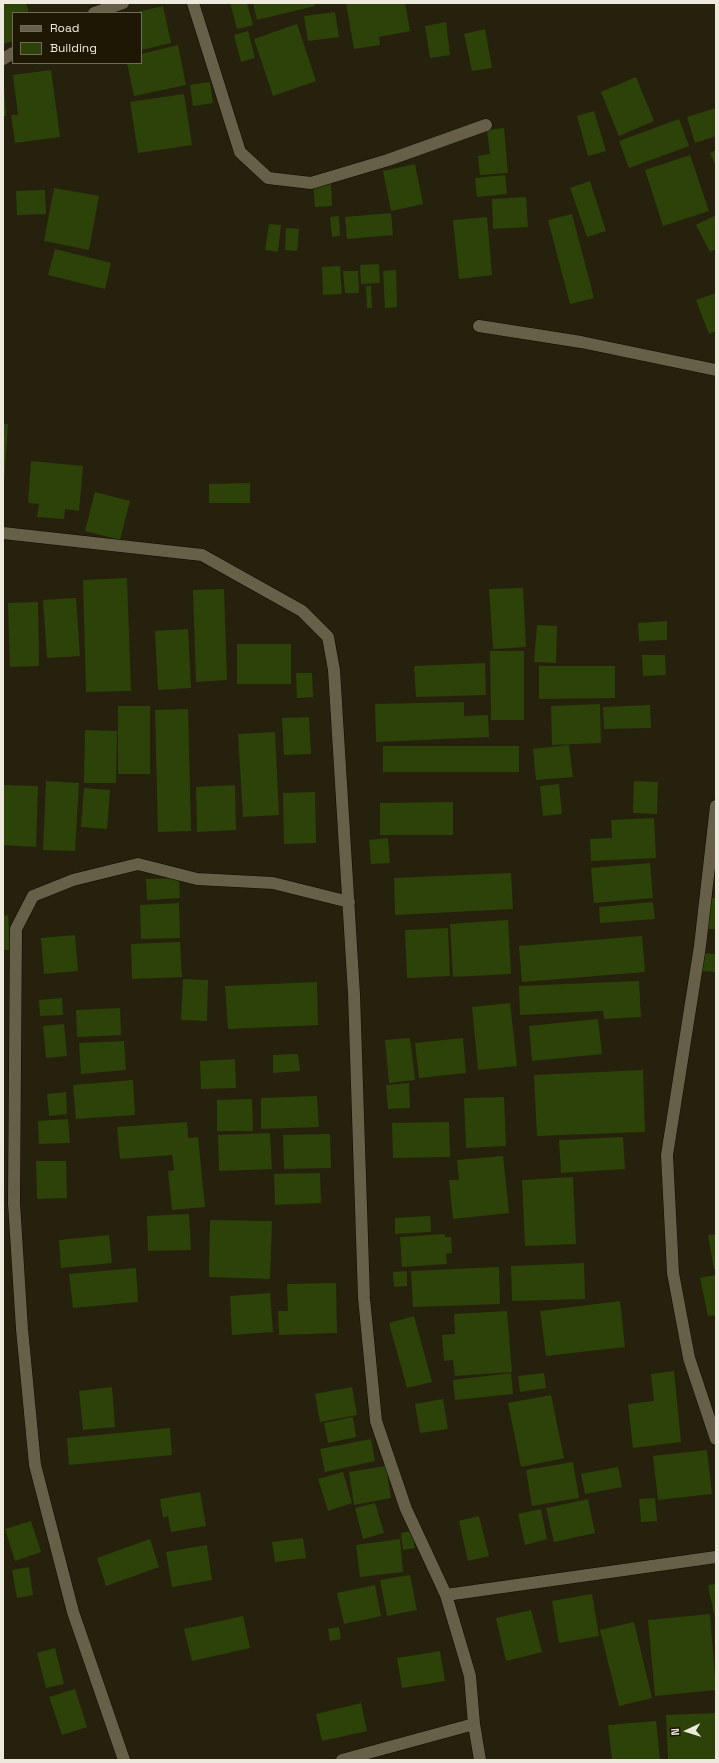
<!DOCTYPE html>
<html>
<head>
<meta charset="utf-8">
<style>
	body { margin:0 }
	#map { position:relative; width:719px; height:1763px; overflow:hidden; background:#26210c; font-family:"Space Grotesk",sans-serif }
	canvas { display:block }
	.frame { position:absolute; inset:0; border:4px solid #edeadd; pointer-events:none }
	.legend { position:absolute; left:12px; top:12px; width:130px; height:52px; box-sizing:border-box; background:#1d1704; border:1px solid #706b5b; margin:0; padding:5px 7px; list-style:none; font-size:12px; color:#edeadd }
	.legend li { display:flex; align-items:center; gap:8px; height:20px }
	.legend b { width:20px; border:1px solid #706b5b }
	.north { position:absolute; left:667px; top:1711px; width:40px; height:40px; -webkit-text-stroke:3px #1d1704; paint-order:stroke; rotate:266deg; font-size:11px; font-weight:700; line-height:16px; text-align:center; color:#edeadd }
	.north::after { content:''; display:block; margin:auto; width:14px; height:18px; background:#edeadd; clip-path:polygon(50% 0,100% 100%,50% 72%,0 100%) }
</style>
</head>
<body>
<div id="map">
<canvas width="719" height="1763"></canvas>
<div class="frame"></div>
<ul class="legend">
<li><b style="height:5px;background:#666049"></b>Road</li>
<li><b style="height:11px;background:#2c4208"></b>Building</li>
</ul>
<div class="north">N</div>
</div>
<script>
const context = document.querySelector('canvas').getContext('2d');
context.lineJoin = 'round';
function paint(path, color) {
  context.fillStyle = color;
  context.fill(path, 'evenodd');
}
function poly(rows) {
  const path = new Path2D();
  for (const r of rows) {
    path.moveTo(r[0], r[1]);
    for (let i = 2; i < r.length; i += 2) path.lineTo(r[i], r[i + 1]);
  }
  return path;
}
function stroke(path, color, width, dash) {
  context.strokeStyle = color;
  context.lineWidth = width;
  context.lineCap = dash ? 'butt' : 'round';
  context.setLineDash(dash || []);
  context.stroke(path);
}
const building = poly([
	[3,3,26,3,29,13,13,13,13,41,3,44],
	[230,3,247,3,253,25,237,29],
	[253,3,314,3,315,6,257,20],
	[346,3,405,3,410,31,379,37,380,45,354,49],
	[163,6,171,43,141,50,141,13,137,12],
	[335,12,339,37,308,41,304,16],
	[446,22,450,55,430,58,425,26],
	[297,24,316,81,273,96,254,39],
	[485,29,492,68,472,71,464,34],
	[248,31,255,58,241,62,234,35],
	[178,45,186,85,134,96,127,63,141,63,141,54],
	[51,70,60,137,15,143,11,115,18,115,13,75],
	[636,77,654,121,619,136,601,92],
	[210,82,213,103,193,106,190,85],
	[3,85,4,85,6,116,3,116],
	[184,94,192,145,138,153,130,102],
	[716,108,716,136,695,143,687,117],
	[594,111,606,151,588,156,577,116],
	[679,119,689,146,629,168,619,141],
	[504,128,508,173,480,175,478,156,490,154,487,130],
	[716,150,716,167,710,153],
	[690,155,709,211,663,226,645,170],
	[415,164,423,204,391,211,383,171],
	[505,175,507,194,477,197,475,178],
	[590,181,606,231,587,237,570,188],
	[331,182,332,206,315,207,313,184],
	[54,188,99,196,89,250,44,241],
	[45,190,46,214,17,215,16,191],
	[526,197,528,227,493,229,492,199],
	[391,213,393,235,347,239,345,217],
	[572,214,594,298,570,304,548,220],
	[716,215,716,249,710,252,696,225],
	[339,216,340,236,332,237,330,217],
	[487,217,492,275,459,279,453,220],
	[269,224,281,225,278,252,265,250],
	[286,228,299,229,297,251,285,250],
	[55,249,111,263,105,289,48,275],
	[379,264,380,283,361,284,360,265],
	[340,266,342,294,323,295,322,267],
	[396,270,397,307,385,308,383,271],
	[343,271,358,271,359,293,345,293],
	[366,286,371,286,372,308,367,308],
	[716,293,716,331,709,334,696,300],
	[3,424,8,424,4,483,3,483],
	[31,461,83,466,79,511,65,509,64,519,37,517,39,504,28,503],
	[250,483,250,503,209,503,209,484],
	[95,492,130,501,120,540,85,531],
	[127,578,131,691,86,692,83,580],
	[523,588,526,647,493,649,489,589],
	[224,589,227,680,196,682,193,590],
	[76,598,80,656,47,658,43,600],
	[38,602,39,666,10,667,8,603],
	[667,621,667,640,639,641,638,623],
	[537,625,557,626,556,663,534,662],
	[188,629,191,688,158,690,155,631],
	[237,644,291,644,291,684,237,684],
	[490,651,524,651,524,720,491,720],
	[642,655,665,655,666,675,643,676],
	[485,663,486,695,416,697,414,666],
	[539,666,615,666,615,698,539,699],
	[296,673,312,673,313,697,297,698],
	[464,702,464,716,488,715,489,737,376,742,375,704],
	[600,704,601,743,552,745,551,706],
	[650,705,651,728,604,729,603,707],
	[118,706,150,706,150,774,118,774],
	[188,709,191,831,158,832,155,710],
	[309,717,311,754,284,755,282,718],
	[85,730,117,731,116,783,84,783],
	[275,732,279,815,243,817,238,734],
	[569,745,573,777,536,780,533,749],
	[383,746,519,746,519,772,383,772],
	[46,781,79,783,75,851,43,850],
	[634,781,658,782,657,814,633,813],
	[559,784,562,814,543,816,540,786],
	[4,785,38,786,36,847,3,845],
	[235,785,236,830,197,832,196,787],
	[84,788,110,790,107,829,81,827],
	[315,792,316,843,284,844,283,793],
	[453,802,453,835,380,835,380,803],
	[654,818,656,858,591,861,590,839,612,838,611,820],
	[388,838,390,863,371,864,369,840],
	[650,863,653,898,594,903,591,868],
	[511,873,513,909,395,915,394,878],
	[179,878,180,898,147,900,146,879],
	[708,898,716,898,716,929,707,929],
	[653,902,655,919,600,923,599,907],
	[179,903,180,938,141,939,140,905],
	[8,915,10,950,3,950,3,916],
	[508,920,511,974,453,977,450,924],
	[448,928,450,976,407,978,405,930],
	[75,935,78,971,44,974,41,938],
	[642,936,645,972,522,982,519,946],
	[180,942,182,977,132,979,131,944],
	[703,953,716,954,716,972,702,971],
	[183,979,208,980,207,1021,181,1020],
	[639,981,641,1017,604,1019,603,1011,520,1015,519,986],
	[317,982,318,1025,228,1029,225,986],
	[62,998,63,1015,40,1016,39,1000],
	[510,1003,517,1066,478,1070,472,1007],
	[120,1008,121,1035,77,1037,76,1010],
	[598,1019,602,1054,532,1061,529,1026],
	[64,1024,67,1056,46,1058,43,1026],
	[410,1038,415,1080,389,1083,385,1040],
	[463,1038,466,1073,419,1078,415,1043],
	[124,1041,126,1070,81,1074,79,1043],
	[298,1054,300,1071,273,1073,273,1055],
	[235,1059,236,1088,201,1089,200,1061],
	[643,1070,645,1132,537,1136,534,1075],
	[133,1080,135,1115,76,1119,73,1085],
	[409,1083,410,1108,388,1109,386,1085],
	[66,1092,67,1114,49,1116,47,1094],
	[317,1096,319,1127,261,1129,261,1098],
	[504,1097,506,1146,466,1148,464,1098],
	[252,1099,253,1131,217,1131,217,1100],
	[68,1119,70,1143,39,1144,38,1121],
	[187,1122,188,1138,198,1137,205,1207,172,1210,168,1171,174,1170,172,1155,120,1159,117,1127],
	[449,1122,450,1157,393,1158,392,1123],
	[270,1133,272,1169,219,1171,218,1135],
	[330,1134,331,1168,284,1169,283,1135],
	[623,1137,625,1169,561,1173,559,1140],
	[503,1156,509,1213,453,1219,449,1180,459,1180,457,1160],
	[36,1161,66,1161,67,1198,37,1199],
	[320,1173,321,1203,275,1205,274,1174],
	[573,1177,576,1244,525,1246,522,1180],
	[189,1214,191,1250,148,1251,147,1216],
	[430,1216,431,1232,395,1234,395,1218],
	[210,1220,272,1221,270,1279,209,1277],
	[445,1234,445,1237,451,1237,452,1253,446,1254,447,1264,402,1267,400,1237],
	[716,1234,716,1269,714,1269,708,1235],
	[109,1235,112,1263,61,1268,59,1240],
	[584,1263,585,1299,512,1301,511,1266],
	[499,1267,500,1304,413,1307,411,1271],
	[136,1268,138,1302,73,1308,69,1274],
	[407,1271,407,1286,394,1287,393,1272],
	[716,1275,716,1315,708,1316,700,1278],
	[336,1283,337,1333,279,1335,278,1311,288,1311,287,1284],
	[270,1293,273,1332,232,1335,230,1296],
	[620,1301,625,1347,546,1356,540,1311],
	[507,1311,512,1372,455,1376,453,1360,444,1361,442,1335,455,1334,454,1314],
	[414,1316,432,1382,407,1388,389,1323],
	[674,1371,681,1442,633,1448,628,1404,654,1401,651,1374],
	[511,1373,513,1394,455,1400,453,1380],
	[544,1373,546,1388,520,1392,518,1376],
	[112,1387,115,1427,83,1430,79,1391],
	[352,1387,357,1415,320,1422,315,1394],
	[551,1395,564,1458,521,1467,508,1403],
	[443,1399,448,1429,420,1433,415,1404],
	[353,1417,356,1437,328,1443,324,1423],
	[170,1428,172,1455,69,1465,67,1438],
	[371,1439,375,1461,325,1472,320,1449],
	[707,1450,712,1494,658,1500,653,1456],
	[573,1462,579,1498,532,1506,526,1470],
	[386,1466,391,1498,354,1505,349,1472],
	[618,1467,622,1487,585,1494,581,1474],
	[343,1472,352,1503,328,1511,318,1479],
	[200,1492,206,1526,171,1532,168,1516,163,1518,160,1499],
	[655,1498,657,1521,641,1522,639,1499],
	[588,1499,595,1533,554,1542,546,1508],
	[375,1503,384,1533,363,1539,355,1508],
	[541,1509,547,1539,525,1545,518,1514],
	[479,1516,489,1556,468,1561,459,1521],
	[31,1521,41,1552,15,1561,5,1529],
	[412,1531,415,1548,403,1550,401,1533],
	[303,1538,306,1558,275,1562,272,1542],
	[150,1539,159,1567,106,1586,97,1558],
	[400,1539,403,1572,360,1577,356,1545],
	[207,1545,212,1580,172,1587,166,1552],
	[29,1567,33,1595,17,1598,12,1570],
	[410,1575,417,1610,387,1616,380,1580],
	[716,1584,716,1619,715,1619,708,1585],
	[375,1585,381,1616,344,1624,337,1593],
	[592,1594,599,1636,559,1643,552,1601],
	[531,1610,542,1652,506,1661,496,1618],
	[710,1614,716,1690,655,1696,648,1620],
	[243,1616,250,1648,192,1661,184,1629],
	[634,1622,652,1698,619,1706,600,1630],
	[339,1627,341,1639,330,1641,328,1629],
	[55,1648,64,1684,46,1688,37,1653],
	[440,1651,445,1681,402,1688,397,1658],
	[75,1689,87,1727,62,1735,49,1697],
	[361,1703,367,1731,322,1741,316,1714],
	[716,1713,716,1760,668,1760,666,1715],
	[656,1721,660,1760,612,1760,608,1725]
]);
const minor = poly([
	[193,3,240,152,268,178,311,183,388,160,486,125],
	[94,13,123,3],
	[3,59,13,53],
	[479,326,581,342,716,370],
	[3,533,202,555,302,611,328,637,334,670,354,994,364,1298,376,1421,406,1509,446,1595,470,1676,474,1724,480,1760],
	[716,806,700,946,667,1155,673,1273,689,1358,716,1439],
	[446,1595,716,1557],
	[124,1760,73,1612,35,1465,22,1329,14,1203,16,929,33,896,73,880,138,864,197,879,273,883,349,902],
	[342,1760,474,1724]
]);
paint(building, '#2c4208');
stroke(minor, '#0f0a00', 13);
stroke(minor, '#666049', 12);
</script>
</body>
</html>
